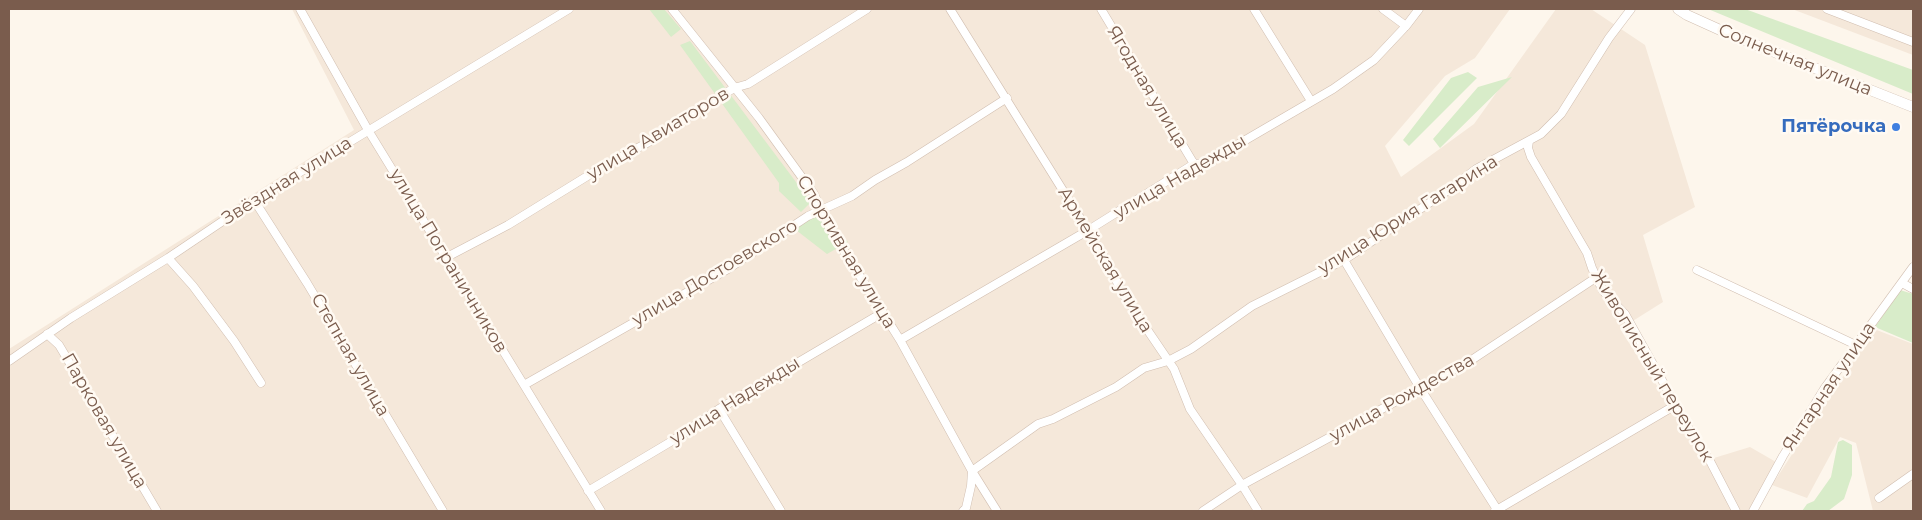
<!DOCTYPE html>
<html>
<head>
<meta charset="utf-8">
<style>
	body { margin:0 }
	#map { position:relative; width:1922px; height:520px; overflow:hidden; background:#fdf6ec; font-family:Montserrat,sans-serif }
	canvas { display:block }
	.frame { position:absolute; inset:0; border:10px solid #7a5c4d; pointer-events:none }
</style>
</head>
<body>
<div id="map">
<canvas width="1922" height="520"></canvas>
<div class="frame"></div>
</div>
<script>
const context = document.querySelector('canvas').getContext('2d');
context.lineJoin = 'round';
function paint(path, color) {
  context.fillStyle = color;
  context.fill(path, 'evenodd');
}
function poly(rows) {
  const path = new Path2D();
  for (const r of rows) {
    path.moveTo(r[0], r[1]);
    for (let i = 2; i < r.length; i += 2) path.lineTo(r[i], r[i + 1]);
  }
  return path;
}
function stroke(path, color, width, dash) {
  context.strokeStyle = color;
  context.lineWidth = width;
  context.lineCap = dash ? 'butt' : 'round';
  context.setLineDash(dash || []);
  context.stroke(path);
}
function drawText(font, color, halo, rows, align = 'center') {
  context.font = font + ' Montserrat,sans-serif';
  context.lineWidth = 5;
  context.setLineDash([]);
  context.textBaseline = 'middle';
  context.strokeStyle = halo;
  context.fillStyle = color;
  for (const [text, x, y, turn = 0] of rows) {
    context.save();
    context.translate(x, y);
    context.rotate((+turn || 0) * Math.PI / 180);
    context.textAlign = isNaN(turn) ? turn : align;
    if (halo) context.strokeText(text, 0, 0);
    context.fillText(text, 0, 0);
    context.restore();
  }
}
const residential = poly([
	[292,9,1510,9,1475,58,1445,76,1385,146,1401,177,1474,124,1556,9,1591,9,1645,45,1695,207,1643,235,1663,302,1620,329,1693,441,1714,458,1750,447,1776,462,1750,511,9,511,9,349,354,130],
	[1792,9,1913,9,1913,55],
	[1874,329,1913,344,1913,511,1873,511,1856,443,1840,437,1807,498,1772,485]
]);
const green = poly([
	[649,9,664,9,681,29,671,37],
	[1708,9,1745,9,1913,70,1913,94],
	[690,41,811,202,801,212,779,191,779,183,680,45],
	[1468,72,1477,78,1409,146,1403,140,1451,78],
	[1512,77,1440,148,1433,139,1478,87],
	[823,214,848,242,827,254,796,230,797,222],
	[1900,290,1913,294,1913,343,1875,327],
	[1843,440,1852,445,1852,475,1844,499,1828,511,1802,511,1807,504,1814,501,1831,477,1838,442]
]);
const minor = poly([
	[300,9,368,130,601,511],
	[672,9,759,118,814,194,829,227,900,340,972,471,997,511],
	[950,9,1105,258,1123,294,1174,369,1190,409,1242,485,1258,511],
	[1101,9,1194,164],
	[1254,9,1311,101],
	[1383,9,1406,26],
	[1827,9,1913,42],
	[1529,141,1528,148,1531,157,1587,253,1592,268,1603,291,1625,314,1668,391,1674,406,1710,461,1736,511],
	[254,200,307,283,443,511],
	[447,257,508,225,602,167,647,143,734,88,748,84,867,9],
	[168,258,193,286,234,341,261,383],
	[1344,260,1420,388,1498,511],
	[1697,270,1856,345],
	[1902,283,1913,289],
	[47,334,59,345,157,511],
	[900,340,1087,231,1194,164,1206,163,1333,89,1374,60,1406,26,1419,9],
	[9,361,71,318,168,258,254,200,569,9],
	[524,385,728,269,808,216,852,196,875,180,907,162,1007,98],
	[719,409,781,511],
	[972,471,1038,424,1053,419,1116,387,1144,368,1168,361,1191,349,1252,306,1344,260,1450,189,1476,169,1541,134,1561,114,1609,38,1631,9],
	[588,491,672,441,719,409,882,313],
	[1879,498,1913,474],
	[963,511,966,508,971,486,972,471],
	[1203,511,1242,485,1470,361,1597,277],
	[1495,511,1674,406],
	[1753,511,1783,456,1824,389,1913,267]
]);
const tertiary = poly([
	[1678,9,1687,15,1729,34,1913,107]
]);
const markers = [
	[1896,127,5,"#3f7fe0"]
];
const streetNames = [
	["Солнечная улица",1795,60,22],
	["Ягодная улица",1147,87,59],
	["улица Авиаторов",658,134,-31],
	["улица Надежды",1180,177,-30],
	["Звёздная улица",287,181,-32],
	["улица Юрия Гагарина",1408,215,-32],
	["Спортивная улица",846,252,59],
	["Армейская улица",1105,260,59],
	["улица Пограничников",448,261,59],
	["улица Достоевского",715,273,-31],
	["Степная улица",350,355,60],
	["Живописный переулок",1652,366,59],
	["Янтарная улица",1829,387,-56],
	["улица Рождества",1402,398,-29],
	["улица Надежды",735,401,-32],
	["Парковая улица",104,421,60]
];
const shopNames = [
	["Пятёрочка",1886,127]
];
paint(residential, '#f5e8da');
paint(green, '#d8ecc9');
stroke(minor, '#d1beb0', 9);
stroke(tertiary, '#d1beb0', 11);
stroke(minor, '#fff', 8);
stroke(tertiary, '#fff', 10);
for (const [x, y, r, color] of markers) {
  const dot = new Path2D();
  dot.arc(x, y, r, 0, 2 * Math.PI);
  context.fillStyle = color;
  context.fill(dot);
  stroke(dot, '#fffaf3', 2);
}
drawText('18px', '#7a5c4d', '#fffaf3', streetNames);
drawText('bold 18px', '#366cbe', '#fffaf3', shopNames, 'right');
</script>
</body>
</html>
